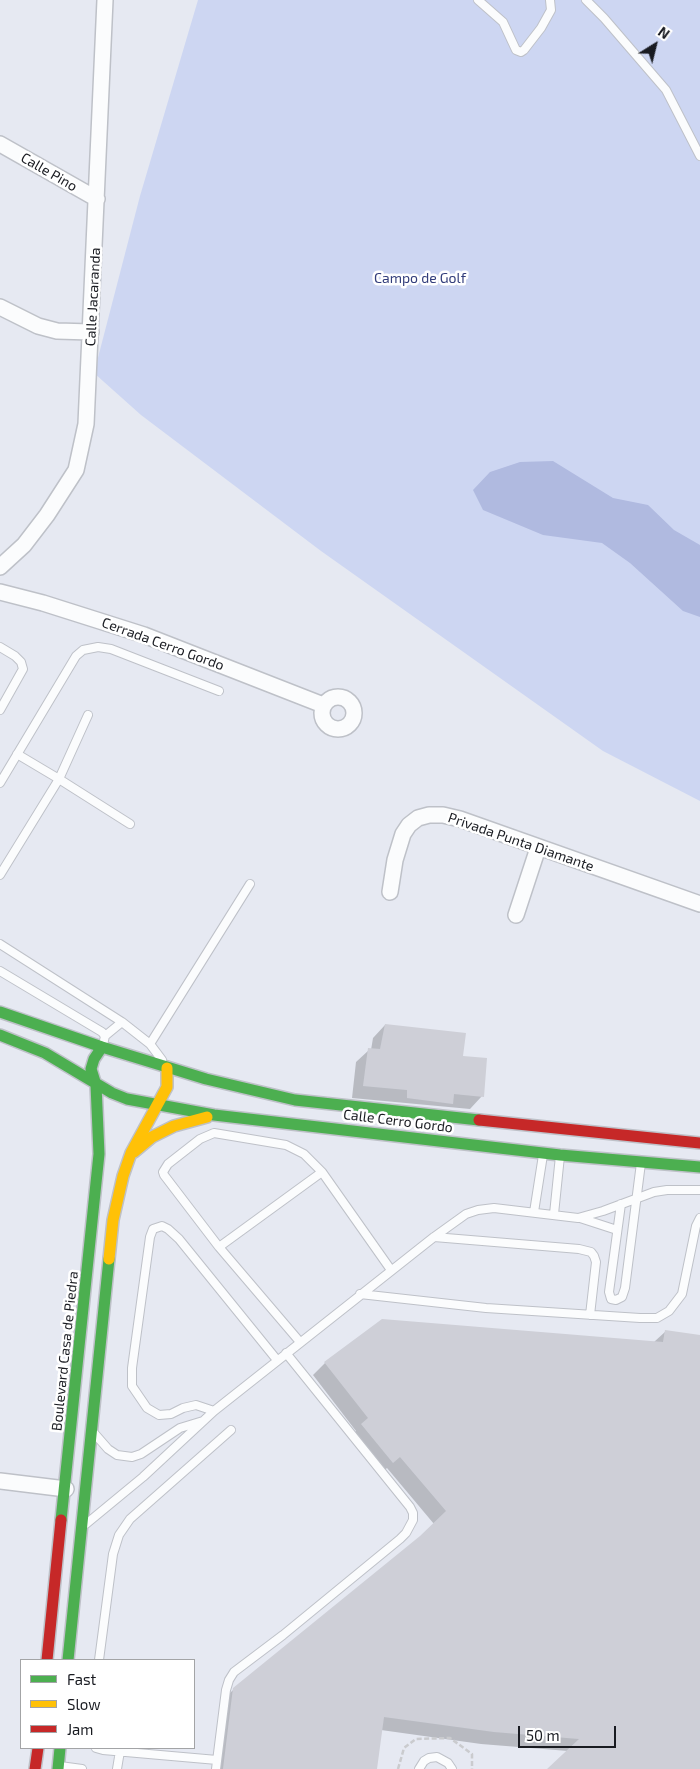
<!DOCTYPE html>
<html>
<head>
<meta charset="utf-8">
<style>
	body { margin:0 }
	#map { position:relative; width:700px; height:1769px; overflow:hidden; background:#e6e9f2; font-family:"Exo 2",sans-serif }
	canvas { display:block }
	.legend { position:absolute; left:20px; top:1659px; width:175px; height:90px; box-sizing:border-box; background:#fff; border:1px solid #a3a4a6; margin:0; padding:6px 9px; list-style:none; font-size:15px; color:#191b21 }
	.legend li { display:flex; align-items:center; gap:10px; height:25px }
	.legend b { width:25px; border:1px solid #a3a4a6 }
	.north { position:absolute; left:630px; top:20px; width:50px; height:50px; -webkit-text-stroke:4px #fff; paint-order:stroke; rotate:36deg; font-size:14px; font-weight:700; line-height:20px; text-align:center; color:#191b21 }
	.north::after { content:''; display:block; margin:auto; width:18px; height:22px; background:#191b21; clip-path:polygon(50% 0,100% 100%,50% 72%,0 100%) }
	.scale { position:absolute; left:518px; top:1726px; width:98px; height:22px; box-sizing:border-box; border:2px solid #191b21; border-top:0; padding-left:6px; font-size:15px; line-height:18px; white-space:nowrap; color:#191b21; -webkit-text-stroke:4px #fff; paint-order:stroke }
</style>
</head>
<body>
<div id="map">
<canvas width="700" height="1769"></canvas>
<ul class="legend">
<li><b style="height:6px;background:#4caf50"></b>Fast</li>
<li><b style="height:6px;background:#ffc107"></b>Slow</li>
<li><b style="height:6px;background:#c62828"></b>Jam</li>
</ul>
<div class="north">N</div>
<div class="scale">50 m</div>
</div>
<script>
const context = document.querySelector('canvas').getContext('2d');
context.lineJoin = 'round';
function paint(path, color) {
  context.fillStyle = color;
  context.fill(path, 'evenodd');
}
function poly(rows) {
  const path = new Path2D();
  for (const r of rows) {
    if (r.length === 3) {
      path.moveTo(r[0] + r[2], r[1]);
      path.arc(r[0], r[1], r[2], 0, 2 * Math.PI);
      continue;
    }
    path.moveTo(r[0], r[1]);
    for (let i = 2; i < r.length; i += 2) path.lineTo(r[i], r[i + 1]);
  }
  return path;
}
function stroke(path, color, width, dash) {
  context.strokeStyle = color;
  context.lineWidth = width;
  context.lineCap = dash ? 'butt' : 'round';
  context.setLineDash(dash || []);
  context.stroke(path);
}
function drawText(font, color, halo, rows, align = 'center') {
  context.font = font + ' "Exo 2",sans-serif';
  context.lineWidth = 5;
  context.setLineDash([]);
  context.textBaseline = 'middle';
  context.strokeStyle = halo;
  context.fillStyle = color;
  for (const [text, x, y, turn = 0] of rows) {
    context.save();
    context.translate(x, y);
    context.rotate((+turn || 0) * Math.PI / 180);
    context.textAlign = isNaN(turn) ? turn : align;
    if (halo) context.strokeText(text, 0, 0);
    context.fillText(text, 0, 0);
    context.restore();
  }
}
const green = poly([
	[198,0,700,0,700,801,603,751,321,551,141,415,94,373,140,196]
]);
const water = poly([
	[553,461,613,498,648,505,674,530,700,545,700,617,683,611,630,563,602,543,543,535,483,510,473,490,490,472,520,462]
]);
const shadow = poly([
	[385,1025,462,1057,482,1096,470,1109,352,1098,356,1062,369,1050,371,1050,373,1038],
	[666,1331,700,1336,700,1769,549,1769,568,1751,481,1744,381,1730,376,1769,213,1769,221,1702,234,1689,421,1537,434,1524,387,1468,380,1474,350,1437,356,1431,313,1375,325,1363,654,1342]
]);
const building = poly([
	[385,1024,466,1033,463,1056,487,1058,484,1097,454,1094,453,1104,407,1098,407,1090,363,1086,368,1048,380,1049],
	[382,1319,663,1342,665,1330,700,1335,700,1769,547,1769,579,1739,494,1732,384,1717,377,1769,223,1769,233,1688,420,1536,446,1511,400,1457,393,1463,361,1424,368,1418,324,1362]
]);
const path = poly([
	[398,1769,404,1748,416,1739,450,1738,472,1754,472,1769]
]);
const lane = poly([
	[478,0,503,22,516,50,521,52,524,50,541,28,551,10,550,0],
	[586,0,604,18,666,90,700,156],
	[0,647,15,656,21,662,23,669,0,710],
	[88,715,59,779,130,824],
	[0,783,76,656,83,650,98,647,111,649,219,691],
	[0,875,59,779,17,754],
	[0,944,122,1022,150,1044,162,1060],
	[0,971,102,1032,105,1036,103,1045],
	[105,1036,122,1022],
	[150,1044,250,884],
	[621,1204,609,1292,611,1299,616,1300,622,1297,625,1288,641,1163],
	[534,1212,543,1155],
	[554,1214,560,1156],
	[580,1218,617,1230],
	[434,1237,579,1249,591,1252,594,1256,596,1262,590,1315],
	[219,1247,322,1172],
	[360,1294,486,1308,640,1318,657,1318,669,1311,682,1294,696,1226,700,1218],
	[300,1342,219,1247,164,1175,163,1172,168,1164,200,1139,214,1133,286,1145,304,1154,322,1172,391,1270],
	[214,1411,196,1405,183,1408,171,1414,159,1415,147,1408,132,1386,132,1368,150,1237,153,1229,162,1226,168,1229,179,1239,277,1360],
	[94,1433,108,1449,117,1455,132,1457,141,1454,180,1428,203,1421],
	[86,1524,143,1477,214,1411,434,1237,466,1214,478,1210,494,1208,578,1218,603,1211,654,1192,667,1190,700,1190],
	[99,1660,113,1554,119,1535,130,1519,231,1430],
	[96,1748,103,1750,217,1760],
	[60,1766,82,1769],
	[117,1769,120,1751],
	[216,1769,226,1690,229,1680,234,1672,283,1635,400,1539,406,1533,413,1520,413,1513,410,1507,286,1353],
	[419,1769,424,1761,429,1758,437,1757,448,1763,452,1769]
]);
const street = poly([
	[0,144,97,199],
	[0,307,38,326,57,331,91,332],
	[0,567,24,545,47,515,76,470,86,424,105,0],
	[0,592,43,603,144,635,323,705],
	[338,713,16],
	[390,892,395,860,403,834,409,825,418,818,429,815,443,815,460,819,700,904],
	[516,915,538,848],
	[0,1481,66,1489]
]);
const fast = poly([
	[0,1012,102,1047,206,1079,295,1100,479,1120],
	[0,1035,45,1053,112,1093,127,1099,214,1115,560,1155,700,1167],
	[61,1520,99,1154,96,1085,91,1069,94,1059,102,1047],
	[68,1660,109,1259],
	[58,1769,60,1748]
]);
const slow = poly([
	[134,1152,152,1137,174,1126,207,1117],
	[109,1259,113,1220,123,1176,131,1153,167,1087,167,1068]
]);
const jam = poly([
	[479,1120,700,1143],
	[47,1660,61,1520],
	[35,1769,38,1748]
]);
const streetNames = [
	["Calle Pino",49,172,30],
	["Calle Jacaranda",93,297,-87],
	["Cerrada Cerro Gordo",163,644,20],
	["Privada Punta Diamante",521,842,19],
	["Calle Cerro Gordo",398,1121,7],
	["Boulevard Casa de Piedra",65,1351,-84]
];
const parkNames = [
	["Campo de Golf",420,278]
];
paint(green, '#cdd6f2');
paint(water, '#b0bae0');
paint(shadow, '#0003');
paint(building, '#cecfd7');
stroke(lane, '#bec1c8', 10);
stroke(street, '#bec1c8', 18);
stroke(fast, '#bec1c8', 14);
stroke(slow, '#bec1c8', 14);
stroke(jam, '#bec1c8', 14);
stroke(path, '#cacbce', 2.5, [5, 2.5]);
stroke(lane, '#fbfcfd', 8);
stroke(street, '#fbfcfd', 15);
stroke(fast, '#4caf50', 11);
stroke(slow, '#ffc107', 11);
stroke(jam, '#c62828', 11);
drawText('14px', '#191b21', '#fff', streetNames);
drawText('14px', '#323d7b', '#fff', parkNames);
</script>
</body>
</html>
